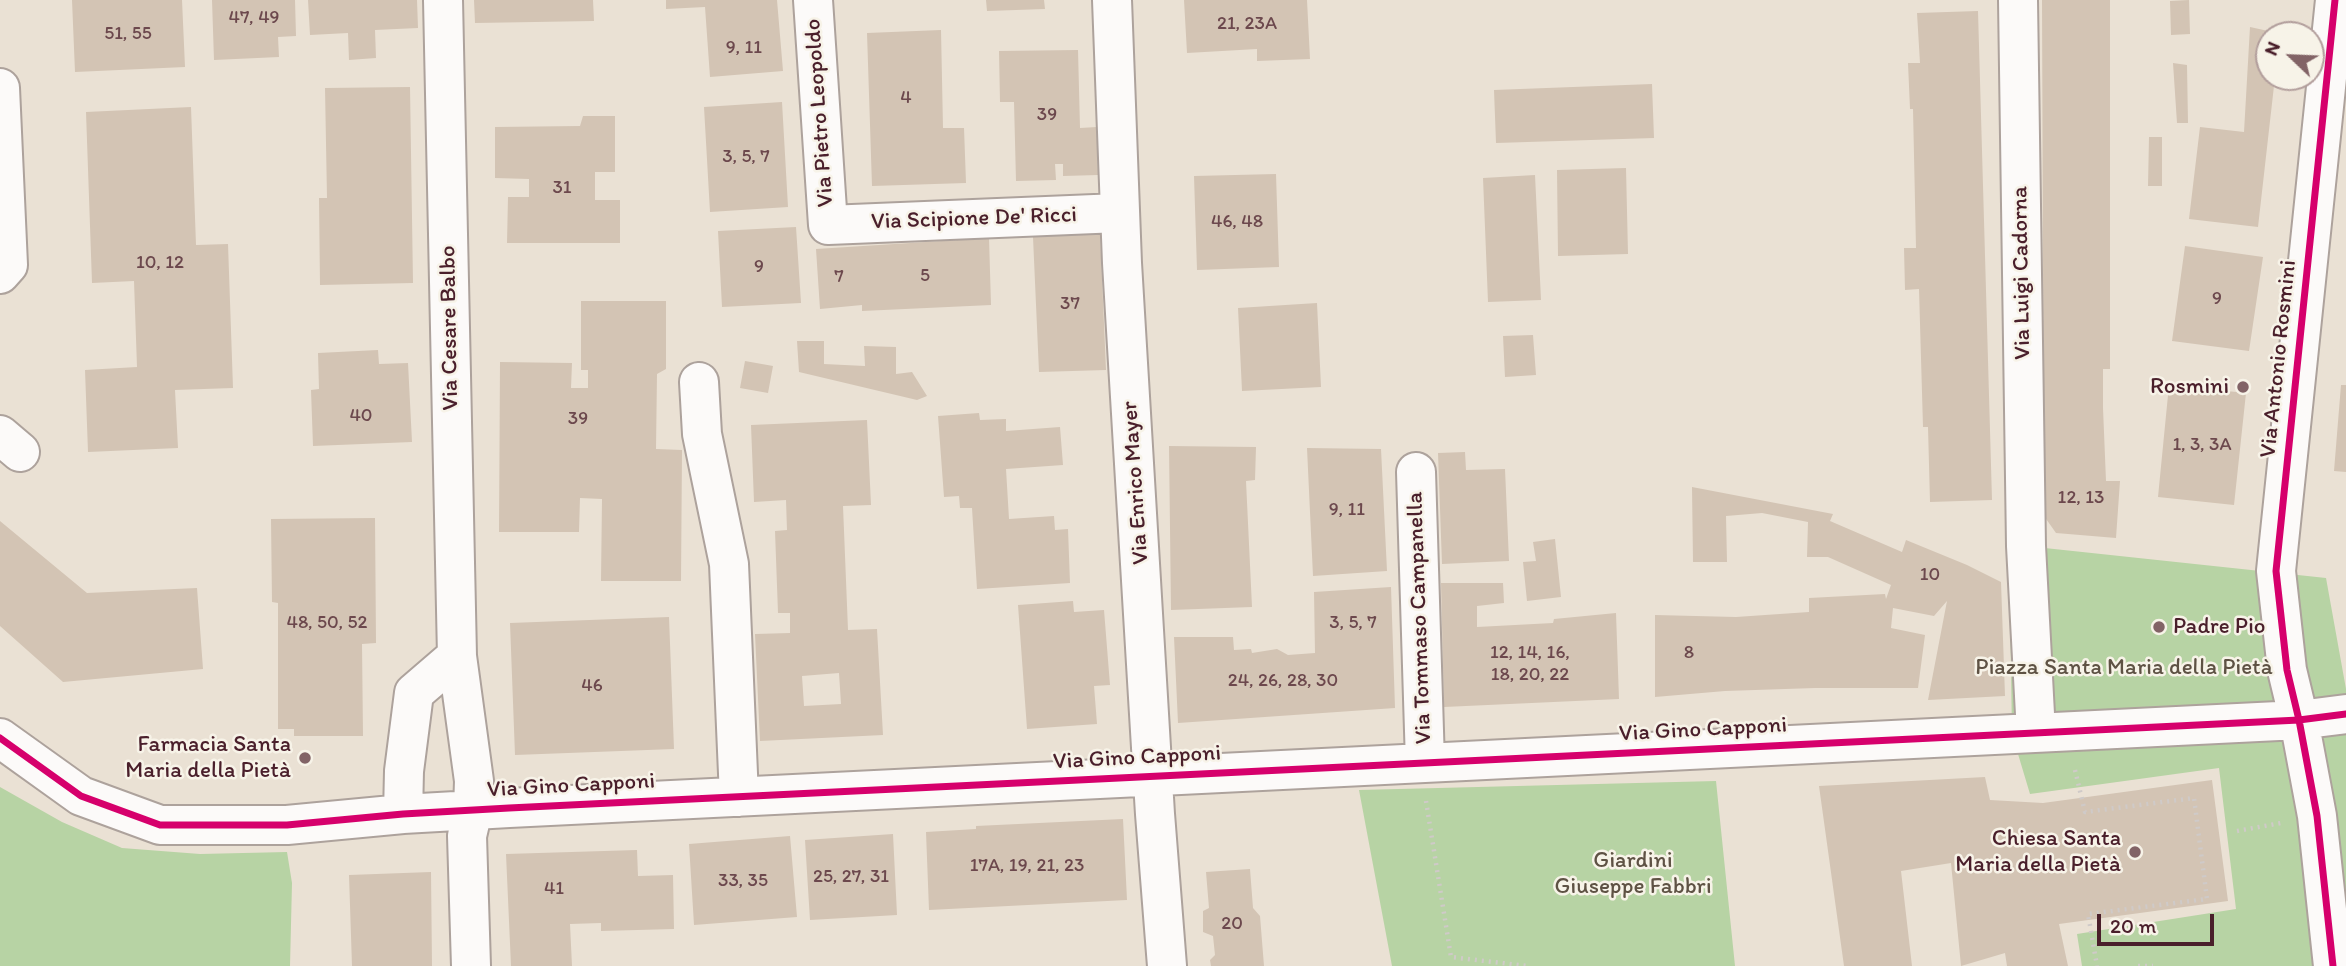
<!DOCTYPE html>
<html>
<head>
<meta charset="utf-8">
<style>
	body { margin:0 }
	#map { position:relative; width:2346px; height:966px; overflow:hidden; background:#eae1d4; font-family:Itim,sans-serif }
	canvas { display:block }
	.north { position:absolute; left:2255px; top:21px; width:70px; height:70px; box-sizing:border-box; background:#f7f3e8; border:2px solid #b29e9c; border-radius:50%; rotate:293deg; font-size:19px; font-weight:700; line-height:28px; text-align:center; color:#4a1f2b }
	.north::after { content:''; display:block; margin:auto; width:24px; height:32px; background:#826366; clip-path:polygon(50% 0,100% 100%,50% 72%,0 100%) }
	.scale { position:absolute; left:2097px; top:914px; width:117px; height:32px; box-sizing:border-box; border:4px solid #4a1f2b; border-top:0; padding-left:9px; font-size:21px; line-height:24px; white-space:nowrap; color:#4a1f2b; -webkit-text-stroke:5px #f7f3e8; paint-order:stroke }
</style>
</head>
<body>
<div id="map">
<canvas width="2346" height="966"></canvas>
<div class="north">N</div>
<div class="scale">20 m</div>
</div>
<script>
const context = document.querySelector('canvas').getContext('2d');
context.lineJoin = 'round';
function paint(path, color) {
  context.fillStyle = color;
  context.fill(path, 'evenodd');
}
function poly(rows) {
  const path = new Path2D();
  for (const r of rows) {
    path.moveTo(r[0], r[1]);
    for (let i = 2; i < r.length; i += 2) path.lineTo(r[i], r[i + 1]);
  }
  return path;
}
function stroke(path, color, width, dash) {
  context.strokeStyle = color;
  context.lineWidth = width;
  context.lineCap = dash ? 'butt' : 'round';
  context.setLineDash(dash || []);
  context.stroke(path);
}
function drawText(font, color, halo, rows, align = 'center') {
  context.font = font + ' Itim,sans-serif';
  context.lineWidth = 5;
  context.setLineDash([]);
  context.textBaseline = 'middle';
  context.strokeStyle = halo;
  context.fillStyle = color;
  for (const [text, x, y, turn = 0] of rows) {
    context.save();
    context.translate(x, y);
    context.rotate((+turn || 0) * Math.PI / 180);
    context.textAlign = isNaN(turn) ? turn : align;
    if (halo) context.strokeText(text, 0, 0);
    context.fillText(text, 0, 0);
    context.restore();
  }
}
const green = poly([
	[2009,542,2026,546,2326,578,2346,689,2346,966,2082,966,2077,934,2236,909,2219,768,2030,794,2012,734],
	[1716,781,1735,966,1392,966,1359,790],
	[0,787,62,822,122,848,200,854,287,852,292,883,290,966,0,966]
]);
const building = poly([
	[72,0,182,0,185,67,75,72],
	[212,0,295,0,296,36,278,37,279,57,214,60],
	[308,0,417,0,418,28,375,30,376,58,349,60,348,33,310,35],
	[474,0,593,0,594,21,475,23],
	[666,0,777,0,783,71,710,77,705,7,666,9],
	[986,0,1044,0,1045,9,987,11],
	[1184,0,1307,0,1310,59,1257,61,1257,49,1187,53],
	[2042,0,2110,0,2110,369,2103,369,2103,408,2106,481,2120,481,2116,538,2056,533,2044,516],
	[2189,0,2190,34,2171,35,2170,1],
	[1978,11,1992,500,1930,502,1928,427,1923,427,1919,289,1905,290,1904,248,1916,248,1913,109,1910,109,1908,63,1920,63,1917,13],
	[2250,27,2282,34,2269,35,2269,77,2275,77,2258,227,2189,219,2200,127,2244,132],
	[941,30,943,128,964,128,966,183,872,186,867,33],
	[1078,50,1080,128,1097,127,1098,175,1063,176,1063,164,1055,164,1056,180,1016,181,1014,102,1000,102,999,51],
	[2173,63,2187,65,2188,123,2177,123],
	[1652,84,1654,138,1496,143,1494,90],
	[410,87,413,283,320,285,319,198,327,198,325,88],
	[782,102,788,207,710,212,704,107],
	[191,107,196,245,228,244,233,388,175,390,178,448,88,452,85,370,137,367,134,281,92,283,86,112],
	[583,116,615,116,615,172,595,172,595,200,620,200,620,243,507,243,508,197,529,197,529,179,495,178,495,127,580,126],
	[2149,137,2162,137,2162,186,2148,186],
	[1626,168,1628,254,1558,256,1557,170],
	[1276,174,1279,267,1197,270,1194,176],
	[1535,175,1541,300,1488,302,1483,178],
	[796,227,801,303,722,307,718,231],
	[1100,232,1106,370,1039,372,1033,237],
	[989,238,991,305,862,311,862,305,820,309,816,249],
	[2185,246,2263,257,2249,351,2172,341],
	[581,301,666,301,666,369,657,374,656,449,682,450,681,581,601,581,602,499,580,498,579,532,499,532,500,362,572,363,571,388,588,388,588,370,581,370],
	[1317,303,1321,387,1242,391,1238,308],
	[1533,335,1536,375,1505,377,1503,336],
	[797,341,824,341,824,364,865,366,864,346,896,347,896,374,912,372,927,396,917,400,799,372],
	[378,350,379,364,408,363,412,442,313,446,311,390,319,389,318,353],
	[745,361,773,366,768,393,740,388],
	[2169,385,2246,393,2234,505,2158,497],
	[2341,385,2346,385,2346,472,2334,471],
	[979,413,980,420,1006,419,1006,431,1060,427,1063,465,1006,469,1009,519,1054,516,1055,530,1068,529,1070,583,977,589,972,508,960,508,959,496,944,497,938,416],
	[867,420,871,505,843,506,848,630,877,629,883,735,760,741,755,634,790,633,790,613,778,613,775,531,787,530,786,500,754,502,751,425],
	[839,673,841,704,804,706,802,676],
	[1169,446,1256,447,1255,480,1246,481,1252,607,1171,610],
	[1307,448,1381,449,1387,571,1313,576],
	[1465,452,1466,470,1505,469,1509,561,1442,564,1438,453],
	[1692,487,1833,514,1830,521,1902,552,1906,540,1967,565,2001,582,2005,696,1928,700,1947,601,1934,616,1893,608,1891,628,1925,635,1918,688,1815,688,1725,691,1655,697,1655,615,1736,617,1809,612,1809,598,1885,594,1886,599,1891,585,1828,557,1807,557,1808,522,1762,513,1726,516,1727,562,1693,562],
	[375,518,376,643,362,644,363,736,294,736,294,729,278,729,278,603,272,602,271,519],
	[0,521,87,593,197,588,203,669,63,682,0,626],
	[1555,539,1561,597,1527,601,1523,562,1536,561,1533,542],
	[1441,583,1503,583,1504,603,1477,606,1477,627,1553,623,1554,619,1616,613,1619,699,1444,707],
	[1391,587,1395,708,1178,723,1174,637,1233,637,1234,650,1251,649,1252,653,1277,649,1288,655,1315,653,1314,592],
	[1073,601,1074,612,1104,610,1110,685,1094,686,1097,724,1027,729,1018,605],
	[669,617,674,749,515,755,510,623],
	[1985,777,1990,800,2043,803,2212,780,2228,901,2059,924,2068,966,2007,966,2005,953,1961,966,1951,863,1901,871,1912,966,1844,966,1819,786],
	[1123,819,1127,900,929,910,926,832,976,829,976,826],
	[893,834,897,915,810,920,805,840],
	[790,836,797,917,694,925,689,844],
	[637,850,638,876,673,875,674,929,601,931,601,923,570,924,572,966,511,966,506,854],
	[1250,869,1253,908,1260,916,1264,966,1211,966,1210,960,1215,955,1213,936,1203,932,1203,911,1209,908,1206,872],
	[431,872,432,966,352,966,349,875]
]);
const path = poly([
	[2075,770,2085,812,2194,798,2207,899,2088,914,2097,966],
	[1426,801,1451,957,1527,966],
	[2237,831,2281,823],
	[2138,966,2153,966]
]);
const minor = poly([
	[443,0,457,656,474,781,473,810,467,836,471,966],
	[813,0,828,225,1119,213],
	[1112,0,1122,263,1155,814,1167,966],
	[2018,0,2026,546,2036,733],
	[0,88,8,265,0,274],
	[699,382,702,434,729,564,739,797],
	[0,435,20,452],
	[1416,472,1425,763],
	[0,738,81,796,160,825,287,825,403,814,509,808,2299,720,2346,714],
	[403,814,404,771,414,693,457,656],
	[2333,966,2317,816,2299,720,2287,670,2276,571,2335,0]
]);
const cycleway = poly([
	[0,738,81,796,160,825,287,825,403,814,509,808,2299,720,2346,714],
	[2333,966,2317,816,2299,720,2287,670,2276,571,2335,0]
]);
const markers = [
	[2243,387,7,"#826366"],
	[2159,627,7,"#826366"],
	[305,758,7,"#826366"],
	[2135,852,7,"#826366"]
];
const numberNames = [
	["47, 49",254,18],
	["21, 23A",1247,24],
	["51, 55",128,34],
	["9, 11",744,48],
	["4",906,98],
	["39",1047,115],
	["3, 5, 7",746,157],
	["31",562,188],
	["46, 48",1237,222],
	["10, 12",160,263],
	["9",759,267],
	["5",925,276],
	["7",839,277],
	["9",2217,299],
	["37",1070,304],
	["40",361,416],
	["39",578,419],
	["1, 3, 3A",2202,445],
	["12, 13",2081,498],
	["9, 11",1347,510],
	["10",1930,575],
	["48, 50, 52",327,623],
	["3, 5, 7",1353,623],
	["12, 14, 16,",1530,653],
	["18, 20, 22",1530,675],
	["8",1689,653],
	["24, 26, 28, 30",1283,681],
	["46",592,686],
	["17A, 19, 21, 23",1027,866],
	["25, 27, 31",851,877],
	["33, 35",743,881],
	["41",554,889],
	["20",1232,924]
];
const streetNames = [
	["Via Pietro Leopoldo",820,113,-94],
	["Via Scipione De' Ricci",974,219,-2],
	["Via Luigi Cadorna",2022,273,-91],
	["Via Cesare Balbo",450,328,-91],
	["Via Antonio Rosmini",2279,359,-84],
	["Via Enrico Mayer",1136,483,-94],
	["Via Tommaso Campanella",1420,618,-92],
	["Via Gino Capponi",1703,730,-3],
	["Via Gino Capponi",1137,758,-3],
	["Via Gino Capponi",571,786,-3]
];
const poiNames = [
	["Rosmini",2229,387],
	["Padre Pio",2173,627,"left"],
	["Farmacia Santa",291,745],
	["Maria della Pietà",291,771],
	["Chiesa Santa",2121,839],
	["Maria della Pietà",2121,865]
];
const parkNames = [
	["Piazza Santa Maria della Pietà",2124,668],
	["Giardini",1633,861],
	["Giuseppe Fabbri",1633,887]
];
paint(green, '#b7d3a4');
paint(building, '#d3c4b4');
stroke(minor, '#ada29c', 42);
stroke(path, '#cfcac8', 4.5, [2, 5]);
stroke(minor, '#fcfaf9', 38);
stroke(cycleway, '#d6006c', 7);
for (const [x, y, r, color] of markers) {
  const dot = new Path2D();
  dot.arc(x, y, r, 0, 2 * Math.PI);
  context.fillStyle = color;
  context.fill(dot);
  stroke(dot, '#f7f3e8', 2.5);
}
drawText('19px', '#6c484d', null, numberNames);
drawText('23px', '#4a1f2b', '#f7f3e8', streetNames);
drawText('23px', '#4a1f2b', '#f7f3e8', poiNames, 'right');
drawText('23px', '#5e5244', '#f7f3e8', parkNames);
</script>
</body>
</html>
